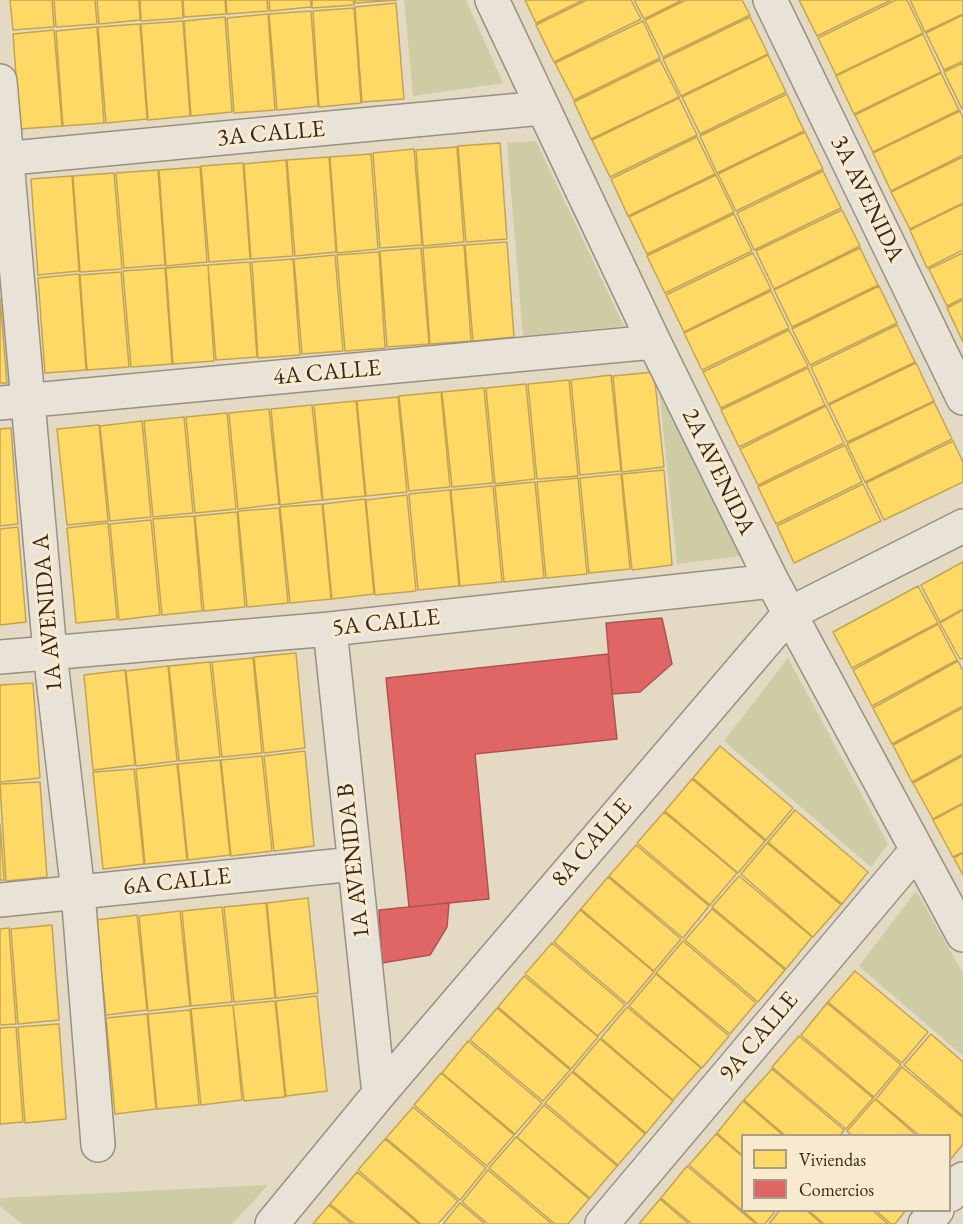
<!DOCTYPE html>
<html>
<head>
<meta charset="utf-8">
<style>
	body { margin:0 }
	#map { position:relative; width:963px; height:1224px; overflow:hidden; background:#e4d9c2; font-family:"EB Garamond",serif }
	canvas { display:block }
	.legend { position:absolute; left:741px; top:1134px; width:210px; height:78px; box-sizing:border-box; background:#f7eace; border:2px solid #aa9d88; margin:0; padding:8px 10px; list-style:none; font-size:18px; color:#36291e }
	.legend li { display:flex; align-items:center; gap:12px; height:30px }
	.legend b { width:30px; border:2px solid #aa9d88 }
</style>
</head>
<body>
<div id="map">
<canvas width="963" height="1224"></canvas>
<ul class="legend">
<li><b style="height:16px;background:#ffd966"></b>Viviendas</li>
<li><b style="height:16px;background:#e06666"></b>Comercios</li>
</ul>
</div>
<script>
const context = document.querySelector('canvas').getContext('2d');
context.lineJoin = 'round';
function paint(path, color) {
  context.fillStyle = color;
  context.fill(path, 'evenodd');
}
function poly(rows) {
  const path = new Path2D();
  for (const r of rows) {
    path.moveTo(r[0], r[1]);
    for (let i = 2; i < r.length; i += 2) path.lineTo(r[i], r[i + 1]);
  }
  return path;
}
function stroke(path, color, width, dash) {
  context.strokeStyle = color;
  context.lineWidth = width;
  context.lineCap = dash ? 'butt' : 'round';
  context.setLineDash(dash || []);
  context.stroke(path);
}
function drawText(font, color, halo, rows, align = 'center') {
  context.font = font + ' "EB Garamond",serif';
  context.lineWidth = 6;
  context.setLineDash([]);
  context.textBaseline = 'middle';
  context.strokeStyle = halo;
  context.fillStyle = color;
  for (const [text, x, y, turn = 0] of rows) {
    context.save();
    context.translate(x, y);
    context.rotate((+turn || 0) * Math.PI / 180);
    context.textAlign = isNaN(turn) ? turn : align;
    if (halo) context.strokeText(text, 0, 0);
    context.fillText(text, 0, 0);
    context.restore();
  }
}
const green = poly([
	[404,0,466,0,503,83,413,96],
	[536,141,624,326,523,336,507,143],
	[659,389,740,556,677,564],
	[788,658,888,844,871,867,724,741],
	[916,891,963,973,963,1056,859,966],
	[268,1185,232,1224,22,1224,0,1206,0,1198]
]);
const homes = poly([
	[10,0,52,0,54,27,13,30,10,0],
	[54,0,95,0,97,24,56,27,54,0],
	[97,0,139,0,140,20,99,24,97,0],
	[140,0,182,0,183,18,141,21,140,0],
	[183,0,225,0,226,14,184,17,183,0],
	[226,0,267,0,268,11,227,14,226,0],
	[269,0,311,0,311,7,270,11,269,0],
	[312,0,353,0,354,5,312,8,312,0],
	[355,0,397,0,355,3,355,0],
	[525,0,583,0,536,23,525,0],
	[587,0,631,0,641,19,554,62,536,25,587,0],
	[634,0,682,0,644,19,634,0],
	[686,0,742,0,750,15,663,57,645,20,686,0],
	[799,0,891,0,817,36,799,0],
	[896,0,907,0,923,33,836,75,818,38,896,0],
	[910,0,963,0,963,14,925,32,910,0],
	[396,3,404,99,362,102,355,7,396,3],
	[354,8,361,103,319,107,313,11,354,8],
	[311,11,318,106,277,110,269,14,311,11],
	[268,14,275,110,234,113,227,18,268,14],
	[963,15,963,61,944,70,926,33,963,15],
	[225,17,232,112,191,116,184,21,225,17],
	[750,17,768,54,681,96,663,59,750,17],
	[183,21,190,116,148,120,141,24,183,21],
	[643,21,660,58,574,100,555,63,643,21],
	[140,24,147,119,106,123,98,27,140,24],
	[97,27,104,123,63,126,56,31,97,27],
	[54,30,62,126,20,129,13,34,54,30],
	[923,34,941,72,854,114,836,76,923,34],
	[768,55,786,92,700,134,682,97,768,55],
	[660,60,679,97,591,139,574,102,660,60],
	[963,63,963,108,962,109,944,72,963,63],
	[941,73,959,110,873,152,855,115,941,73],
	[787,94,804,131,717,173,700,136,787,94],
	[679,98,697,135,610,177,592,140,679,98],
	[960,111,963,118,963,155,891,191,873,153,960,111],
	[805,132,823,169,736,211,718,174,805,132],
	[697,137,715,174,628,216,611,179,697,137],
	[500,143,507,239,466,242,458,146,500,143],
	[457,147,464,242,423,246,416,150,457,147],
	[414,149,422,245,380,248,373,153,414,149],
	[371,154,378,249,337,253,330,157,371,154],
	[329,157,336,252,295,256,287,160,329,157],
	[963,157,963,203,910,229,891,192,963,157],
	[286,160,293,256,251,259,244,164,286,160],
	[243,163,250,259,209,262,201,166,243,163],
	[200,167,207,262,166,266,159,170,200,167],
	[158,170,165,265,124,268,116,173,158,170],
	[823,171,841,208,754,250,737,213,823,171],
	[114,173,122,269,80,272,73,176,114,173],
	[716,175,734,212,647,254,629,217,716,175],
	[72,176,79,271,38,275,31,179,72,176],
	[963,204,963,250,927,268,910,230,963,204],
	[842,210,860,246,774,289,756,251,842,210],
	[734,214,752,251,665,293,647,256,734,214],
	[507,242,514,337,473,341,465,245,507,242],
	[464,245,471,341,430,344,423,248,464,245],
	[421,248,429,344,387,347,380,251,421,248],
	[860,248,878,285,792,327,774,290,860,248],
	[379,252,385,348,345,351,337,255,379,252],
	[753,253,771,289,684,332,666,295,753,253],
	[963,253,963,298,947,306,929,269,963,253],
	[335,255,343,351,302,354,294,259,335,255],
	[293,259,300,355,258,358,252,262,293,259],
	[250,262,257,357,216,360,208,265,250,262],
	[208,265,214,361,173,364,166,268,208,265],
	[165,268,172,364,131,367,123,271,165,268],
	[121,272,129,367,87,370,80,275,121,272],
	[79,274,86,370,45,373,38,278,79,274],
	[879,286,897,323,810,365,792,329,879,286],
	[771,291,789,328,702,370,684,333,771,291],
	[0,298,7,383,0,383,0,298],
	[963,300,963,342,947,308,963,300],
	[897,325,915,362,828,404,811,367,897,325],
	[789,330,808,366,721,408,703,372,789,330],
	[916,363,934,401,847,442,829,405,916,363],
	[808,368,825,405,739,447,721,410,808,368],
	[654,372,664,467,622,472,613,376,654,372],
	[611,375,621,471,580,475,571,380,611,375],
	[569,380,578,476,537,479,528,384,569,380],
	[526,384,535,479,495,484,486,388,526,384],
	[484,388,493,483,452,487,442,392,484,388],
	[441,392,450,487,409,491,399,396,441,392],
	[398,397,407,492,366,496,357,401,398,397],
	[356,401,365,496,323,500,314,405,356,401],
	[934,402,952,439,865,482,847,444,934,402],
	[312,405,322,500,280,505,271,409,312,405],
	[826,406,844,443,758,485,740,449,826,406],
	[269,409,279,504,238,509,229,413,269,409],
	[227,413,236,509,195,513,186,417,227,413],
	[184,417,193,513,153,517,144,421,184,417],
	[142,421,151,517,110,521,100,426,142,421],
	[99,425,108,521,67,525,57,429,99,425],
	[11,428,18,524,0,526,0,429,11,428],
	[953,441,963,462,963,482,884,520,866,483,953,441],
	[845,445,862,482,776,524,758,487,845,445],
	[664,470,672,565,632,570,622,474,664,470],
	[621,474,630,569,589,573,580,478,621,474],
	[578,478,587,574,546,578,537,482,578,478],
	[535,482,544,578,504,582,495,486,535,482],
	[863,484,881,521,794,563,777,526,863,484],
	[493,486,502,582,460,586,451,490,493,486],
	[450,490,459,586,418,590,409,494,450,490],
	[407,495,416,591,375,595,366,500,407,495],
	[365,499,374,594,332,599,323,504,365,499],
	[322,504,331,599,290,603,280,507,322,504],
	[279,508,288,603,247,607,238,511,279,508],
	[237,512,245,607,204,611,195,516,237,512],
	[194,516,202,611,162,615,153,519,194,516],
	[151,520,160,615,119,620,110,524,151,520],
	[108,523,117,619,76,623,67,528,108,523],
	[18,527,26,622,0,625,0,529,18,527],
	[963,562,963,609,940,622,921,585,963,562],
	[918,586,938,623,852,668,833,632,918,586],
	[963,610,963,658,960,659,940,623,963,610],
	[938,624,957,660,872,706,853,670,938,624],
	[296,653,305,748,264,753,254,657,296,653],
	[253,658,262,753,222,757,212,662,253,658],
	[958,661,963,671,963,706,892,744,873,708,958,661],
	[210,662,220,757,179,761,169,666,210,662],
	[168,666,177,761,136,766,126,671,168,666],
	[125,670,135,765,93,770,84,675,125,670],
	[33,683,40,778,0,782,0,685,33,683],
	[963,708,963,754,912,782,893,745,963,708],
	[720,746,793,808,766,840,693,778,720,746],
	[305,751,314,846,274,851,264,756,305,751],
	[262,756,272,851,231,856,221,760,262,756],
	[963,756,963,803,933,819,913,783,963,756],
	[220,760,230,855,188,860,178,764,220,760],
	[177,764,187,860,145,864,136,769,177,764],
	[134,769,144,864,103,869,93,772,134,769],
	[692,779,765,841,738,873,665,811,692,779],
	[40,782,47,877,6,881,0,784,40,782],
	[963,804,963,852,953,857,933,820,963,804],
	[795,810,868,872,842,904,768,842,795,810],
	[664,812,737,873,710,905,637,843,664,812],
	[0,824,4,880,0,880,0,824],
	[767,843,841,905,813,937,741,874,767,843],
	[636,845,709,906,683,938,609,876,636,845],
	[963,853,963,875,954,858,963,853],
	[739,876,812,937,786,969,712,907,739,876],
	[608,877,681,939,654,971,581,909,608,877],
	[308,898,318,993,276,998,267,903,308,898],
	[266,903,275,998,234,1002,224,907,266,903],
	[222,907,232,1002,191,1006,182,911,222,907],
	[712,909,785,970,758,1002,685,940,712,909],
	[580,910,654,972,627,1004,554,942,580,910],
	[180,911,190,1006,148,1011,139,916,180,911],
	[137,915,147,1010,106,1015,96,920,137,915],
	[52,925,59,1020,18,1024,11,929,52,925],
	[9,928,16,1024,0,1025,0,929,9,928],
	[683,941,756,1003,730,1034,656,973,683,941],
	[552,943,625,1005,598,1036,525,974,552,943],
	[855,971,928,1032,902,1063,828,1002,855,971],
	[656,974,729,1036,702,1068,629,1006,656,974],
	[524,976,598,1037,571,1069,498,1007,524,976],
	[317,996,327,1091,286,1096,276,1001,317,996],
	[275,1001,285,1097,244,1101,233,1005,275,1001],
	[827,1003,901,1065,874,1097,801,1035,827,1003],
	[233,1005,242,1100,201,1105,191,1009,233,1005],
	[627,1007,701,1068,673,1100,601,1038,627,1007],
	[497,1008,570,1070,543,1101,470,1040,497,1008],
	[190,1010,199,1105,157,1109,148,1014,190,1010],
	[147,1014,156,1109,115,1114,106,1018,147,1014],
	[59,1024,66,1119,25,1123,18,1027,59,1024],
	[16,1027,23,1122,0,1124,0,1028,16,1027],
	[931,1034,963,1062,963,1116,904,1065,931,1034],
	[799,1036,873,1098,846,1129,772,1067,799,1036],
	[600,1039,673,1101,646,1133,573,1071,600,1039],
	[468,1041,542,1103,515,1134,442,1073,468,1041],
	[902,1067,963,1118,963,1144,950,1160,950,1136,920,1136,876,1099,902,1067],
	[772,1069,844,1130,840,1136,786,1136,744,1100,772,1069],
	[572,1072,645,1134,618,1165,545,1103,572,1072],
	[441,1073,514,1135,487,1166,414,1105,441,1073],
	[875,1099,917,1136,853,1136,847,1131,875,1099],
	[743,1101,784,1136,742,1136,742,1155,717,1133,743,1101],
	[544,1105,617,1166,590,1198,517,1137,544,1105],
	[413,1107,486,1168,460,1200,386,1138,413,1107],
	[716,1134,742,1156,742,1210,776,1210,765,1224,758,1224,689,1165,716,1134],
	[516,1137,589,1199,568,1224,555,1224,489,1168,516,1137],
	[385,1139,458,1201,438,1224,421,1224,358,1170,385,1139],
	[687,1166,756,1224,692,1224,661,1198,687,1166],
	[488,1170,552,1224,488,1224,462,1202,488,1170],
	[357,1172,419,1224,355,1224,330,1204,357,1172],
	[660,1199,689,1224,639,1224,660,1199],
	[460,1203,485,1224,443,1224,460,1203],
	[329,1205,352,1224,313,1224,329,1205],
	[780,1210,806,1210,822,1224,769,1224,780,1210],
	[808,1210,872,1210,888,1224,824,1224,808,1210],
	[875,1210,906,1210,895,1224,891,1224,875,1210]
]);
const shops = poly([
	[662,618,672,664,640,692,612,694,606,623,662,618],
	[608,654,617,739,475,754,489,899,409,907,386,678,608,654],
	[449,903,447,927,430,955,382,963,379,910,449,903]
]);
const street = poly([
	[492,0,654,342,772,581,963,935],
	[770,0,963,398],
	[0,81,50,653,78,892,98,1145],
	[0,159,542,108],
	[0,403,654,342],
	[330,629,379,1094],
	[0,657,330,629,772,581],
	[0,900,354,864],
	[950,1195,963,1179],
	[272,1224,379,1094,789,614,963,526],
	[602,1224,917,850],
	[925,1224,937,1210]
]);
const streetNames = [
	["3A CALLE",271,134,-5],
	["3A AVENIDA",867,199,64],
	["4A CALLE",327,373,-5],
	["2A AVENIDA",718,472,64],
	["1A AVENIDA A",48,613,-95],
	["5A CALLE",386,623,-6],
	["8A CALLE",592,843,-49],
	["1A AVENIDA B",354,861,-96],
	["6A CALLE",177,882,-6],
	["9A CALLE",759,1037,-50]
];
paint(green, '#cecca4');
paint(homes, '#ffd966');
stroke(homes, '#c3a450', 1.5);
paint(shops, '#e06666');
stroke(shops, '#ad5450', 1.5);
stroke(street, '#989082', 36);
stroke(street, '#e9e3d7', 33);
drawText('24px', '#36291e', '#f7eace', streetNames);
</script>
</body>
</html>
